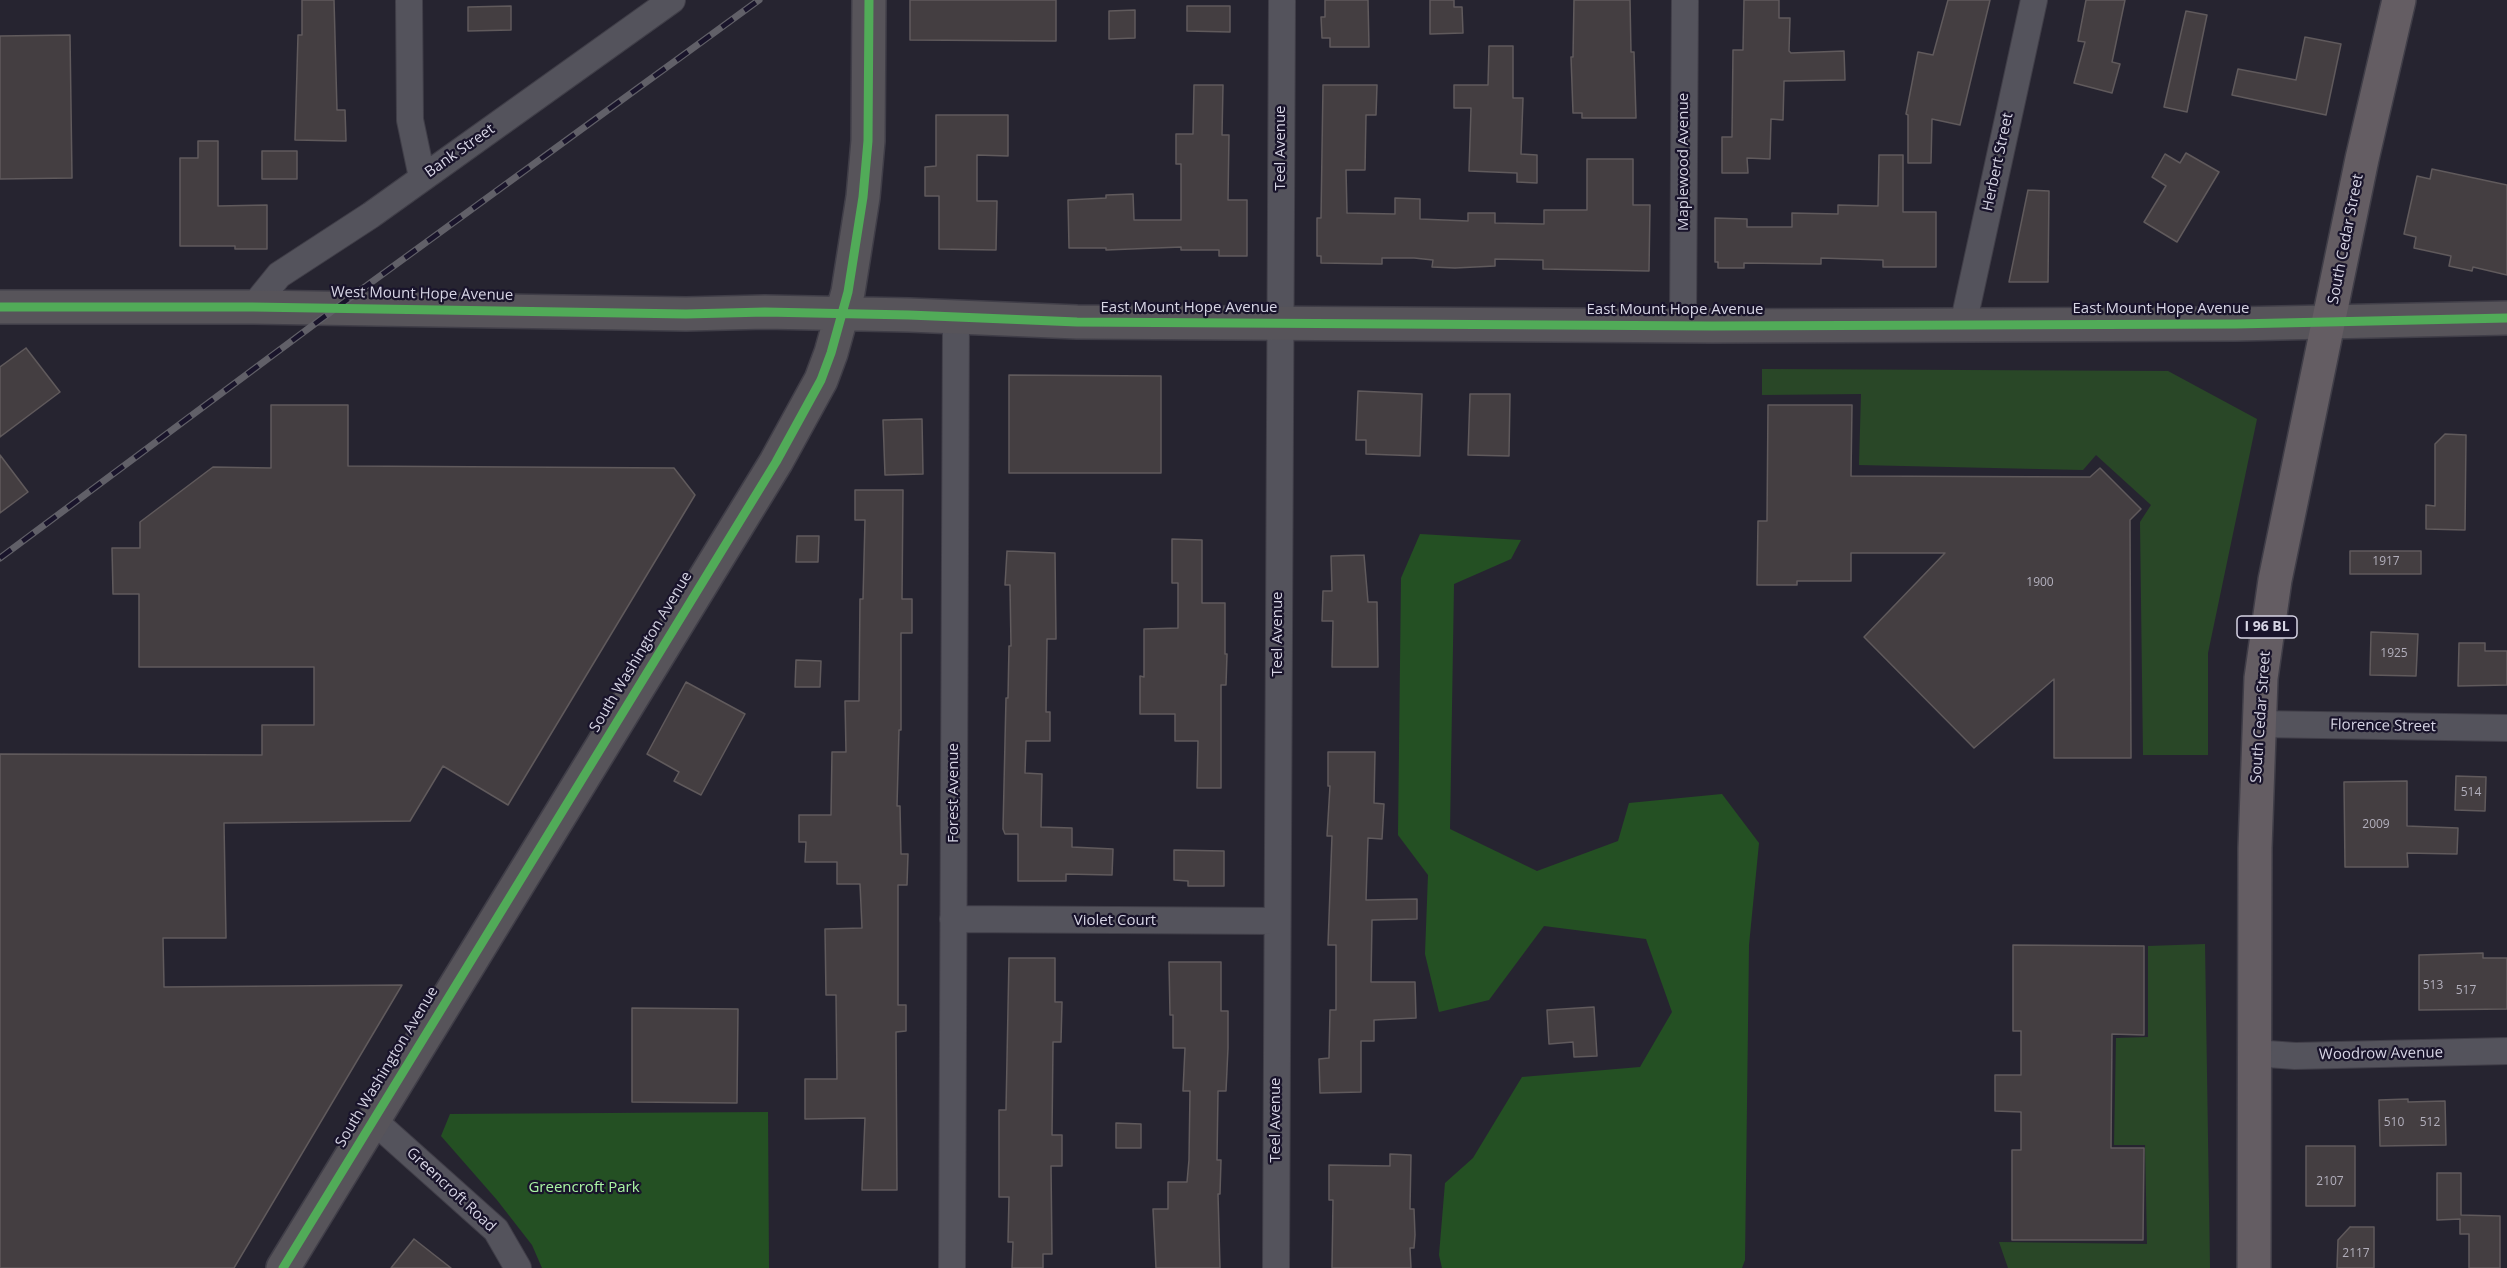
<!DOCTYPE html>
<html>
<head>
<meta charset="utf-8">
<style>
	body { margin:0 }
	canvas { display:block; background:#262430 }
</style>
</head>
<body>
<canvas width="2507" height="1268"></canvas>
<script>
const context = document.querySelector('canvas').getContext('2d');
context.lineJoin = 'round';
function paint(path, color) {
  context.fillStyle = color;
  context.fill(path, 'evenodd');
}
function poly(rows) {
  const path = new Path2D();
  for (const r of rows) {
    path.moveTo(r[0], r[1]);
    for (let i = 2; i < r.length; i += 2) path.lineTo(r[i], r[i + 1]);
  }
  return path;
}
function stroke(path, color, width, dash) {
  context.strokeStyle = color;
  context.lineWidth = width;
  context.lineCap = dash ? 'butt' : 'round';
  context.setLineDash(dash || []);
  context.stroke(path);
}
function drawText(font, color, halo, rows, align = 'center') {
  context.font = font + ' "Open Sans",sans-serif';
  context.lineWidth = 4.5;
  context.setLineDash([]);
  context.textBaseline = 'middle';
  context.strokeStyle = halo;
  context.fillStyle = color;
  for (const [text, x, y, turn = 0] of rows) {
    context.save();
    context.translate(x, y);
    context.rotate((+turn || 0) * Math.PI / 180);
    context.textAlign = isNaN(turn) ? turn : align;
    if (halo) context.strokeText(text, 0, 0);
    context.fillText(text, 0, 0);
    context.restore();
  }
}
const green = poly([
	[1762,369,2168,371,2257,419,2208,653,2208,755,2143,755,2140,522,2151,505,2096,455,2083,470,1859,465,1861,394,1762,395],
	[2205,944,2210,1268,2008,1268,1999,1242,2147,1244,2145,1145,2114,1145,2116,1038,2148,1037,2148,946]
]);
const forest = poly([
	[1420,534,1521,540,1511,559,1454,584,1450,829,1537,871,1618,841,1629,803,1722,794,1759,843,1749,945,1745,1260,1742,1268,1442,1268,1439,1255,1445,1183,1473,1158,1522,1077,1640,1067,1672,1012,1646,939,1544,926,1489,1000,1439,1012,1425,954,1428,875,1398,835,1401,578],
	[768,1112,769,1268,542,1268,532,1245,497,1200,441,1136,450,1114]
]);
const building = poly([
	[302,0,334,0,337,110,345,110,346,141,295,140,298,35,302,35,302,0],
	[910,0,1056,0,1056,41,910,40,910,0],
	[1325,0,1368,0,1369,47,1330,47,1330,38,1322,38,1321,17,1325,17,1325,0],
	[1430,0,1454,0,1454,7,1462,7,1463,33,1430,34,1430,0],
	[1574,0,1630,0,1631,52,1634,52,1636,118,1582,118,1582,113,1573,113,1571,57,1573,57,1574,0],
	[1744,0,1779,0,1779,18,1790,18,1789,51,1791,53,1844,51,1845,80,1784,81,1783,120,1771,119,1770,159,1747,158,1748,173,1722,173,1722,137,1732,137,1733,50,1743,50,1744,0],
	[1948,0,1990,0,1960,125,1932,119,1931,163,1908,163,1908,115,1906,114,1918,52,1933,55,1948,0],
	[2086,0,2125,0,2112,62,2120,64,2112,93,2074,83,2085,42,2078,41,2086,0],
	[511,6,511,30,468,31,468,7,511,6],
	[1187,6,1230,6,1230,32,1187,31,1187,6],
	[1135,10,1135,38,1109,39,1109,11,1135,10],
	[2186,11,2207,15,2187,112,2164,107,2186,11],
	[70,35,72,178,0,179,0,36,70,35],
	[2305,37,2341,44,2326,115,2232,95,2238,69,2296,80,2305,37],
	[1489,46,1513,46,1513,98,1523,98,1521,154,1537,155,1537,183,1517,182,1517,173,1469,171,1471,108,1454,108,1454,85,1488,85,1489,46],
	[1194,85,1223,85,1222,135,1229,135,1228,200,1247,200,1247,256,1219,256,1219,250,1181,250,1181,247,1106,250,1106,248,1069,248,1068,200,1106,198,1106,195,1133,194,1134,220,1181,220,1181,164,1176,164,1176,134,1193,134,1194,85],
	[1323,85,1377,85,1376,115,1366,115,1365,170,1346,170,1347,213,1395,214,1395,198,1420,199,1420,219,1468,221,1468,213,1495,213,1495,223,1544,224,1544,210,1587,210,1587,159,1633,159,1633,205,1650,205,1649,271,1543,269,1543,260,1495,259,1495,266,1455,268,1432,267,1433,260,1414,258,1382,258,1382,264,1321,263,1321,256,1317,256,1317,218,1321,218,1323,85],
	[936,115,1008,115,1008,156,977,155,977,201,997,201,996,250,939,249,939,196,925,196,925,167,936,166,936,115],
	[198,141,218,141,218,206,267,205,267,249,235,249,235,246,180,246,180,158,198,158,198,141],
	[262,151,297,151,297,179,262,179,262,151],
	[2186,153,2219,172,2177,242,2144,222,2166,186,2152,177,2165,154,2180,163,2186,153],
	[1879,155,1903,155,1903,212,1936,212,1936,267,1883,267,1883,260,1821,258,1821,264,1744,263,1744,268,1718,268,1718,262,1715,262,1715,218,1747,219,1747,227,1792,227,1792,213,1838,214,1838,205,1878,206,1879,155],
	[2432,169,2507,185,2507,275,2473,267,2472,271,2449,266,2451,256,2414,248,2416,237,2404,234,2417,176,2430,179,2432,169],
	[2028,190,2049,191,2048,282,2009,282,2028,190],
	[26,348,60,392,0,437,0,367,26,348],
	[1009,375,1161,376,1161,473,1009,473,1009,375],
	[1358,391,1422,394,1420,456,1366,454,1366,440,1356,440,1358,391],
	[1470,394,1510,394,1509,456,1468,455,1470,394],
	[271,405,348,405,348,466,674,468,695,495,508,805,443,766,410,821,224,823,226,938,163,938,164,987,402,985,234,1268,0,1268,0,754,262,755,262,725,314,725,314,667,139,667,139,594,113,594,112,548,140,548,140,522,213,467,271,468,271,405],
	[1768,405,1852,405,1851,476,2090,477,2100,468,2141,509,2130,520,2131,758,2054,758,2054,679,1974,748,1864,637,1945,553,1851,553,1851,581,1797,581,1797,585,1757,585,1758,521,1767,521,1768,405],
	[922,419,923,474,885,475,883,420,922,419],
	[2445,434,2466,435,2465,530,2426,529,2426,505,2435,506,2435,444,2445,434],
	[0,455,28,492,0,513,0,455],
	[855,490,903,490,902,599,912,599,912,633,901,633,901,730,899,730,897,806,900,806,901,854,908,854,907,885,898,885,898,1005,906,1005,906,1031,896,1032,897,1190,862,1190,865,1118,805,1119,805,1079,837,1079,836,995,826,995,825,929,862,928,860,884,837,884,837,862,805,862,806,842,799,842,799,815,831,815,832,752,846,752,845,701,859,701,860,599,863,599,865,520,855,520,855,490],
	[797,536,819,536,818,562,796,562,797,536],
	[1172,539,1202,540,1202,603,1225,603,1225,654,1227,654,1226,685,1221,685,1221,788,1197,788,1198,741,1175,741,1175,714,1140,714,1140,676,1144,677,1144,629,1178,628,1178,583,1172,583,1172,539],
	[1007,551,1055,553,1056,639,1047,639,1046,712,1050,712,1050,741,1026,741,1025,773,1042,774,1041,827,1072,828,1072,847,1113,849,1112,875,1066,874,1066,881,1018,881,1018,834,1005,834,1003,829,1006,698,1008,698,1009,646,1011,646,1010,585,1005,585,1007,551],
	[2350,551,2421,551,2421,574,2350,574,2350,551],
	[1364,555,1368,602,1377,602,1378,667,1332,667,1333,621,1322,621,1323,591,1332,591,1331,556,1364,555],
	[2371,632,2418,634,2416,676,2370,675,2371,632],
	[2459,643,2485,643,2485,651,2507,651,2507,685,2458,686,2459,643],
	[796,660,821,661,820,687,795,687,796,660],
	[686,682,745,714,701,795,674,781,679,772,647,754,686,682],
	[1328,752,1375,752,1374,803,1384,804,1382,839,1368,838,1366,900,1417,899,1417,919,1372,920,1371,982,1415,982,1416,1018,1374,1020,1374,1041,1361,1041,1361,1092,1320,1093,1319,1059,1329,1058,1330,1010,1336,1010,1336,945,1328,945,1332,836,1327,836,1330,786,1328,786,1328,752],
	[2456,776,2486,777,2485,811,2455,810,2456,776],
	[2407,781,2407,826,2458,828,2457,854,2407,853,2408,867,2345,867,2344,782,2407,781],
	[1174,850,1224,851,1224,886,1188,886,1188,881,1174,880,1174,850],
	[2013,945,2144,946,2144,1035,2112,1034,2111,1148,2144,1148,2143,1240,2012,1240,2012,1150,2021,1150,2021,1112,1995,1111,1995,1075,2021,1075,2021,1031,2013,1031,2013,945],
	[2483,953,2483,958,2507,958,2507,1009,2419,1010,2419,955,2483,953],
	[1009,958,1055,958,1055,1002,1062,1002,1061,1042,1053,1042,1052,1135,1062,1135,1062,1166,1051,1166,1052,1254,1043,1254,1043,1268,1012,1268,1013,1242,1008,1242,1009,1197,999,1197,999,1110,1006,1110,1009,958],
	[1169,962,1221,962,1221,1011,1228,1011,1228,1048,1226,1091,1218,1091,1217,1160,1221,1160,1220,1194,1218,1194,1220,1268,1156,1268,1153,1209,1168,1209,1168,1182,1187,1182,1189,1160,1190,1091,1183,1091,1185,1048,1173,1048,1173,1015,1170,1015,1169,962],
	[1594,1007,1597,1056,1574,1057,1573,1042,1549,1044,1547,1010,1594,1007],
	[632,1008,738,1009,737,1103,632,1102,632,1008],
	[2408,1099,2408,1102,2445,1101,2446,1145,2380,1146,2379,1100,2408,1099],
	[1116,1123,1141,1124,1141,1148,1116,1148,1116,1123],
	[2306,1146,2355,1146,2355,1206,2306,1206,2306,1146],
	[1390,1154,1411,1155,1410,1209,1414,1209,1415,1235,1414,1248,1410,1248,1411,1268,1332,1268,1333,1200,1329,1200,1329,1165,1390,1166,1390,1154],
	[2437,1173,2461,1173,2461,1215,2500,1216,2500,1268,2469,1268,2469,1234,2460,1234,2460,1219,2437,1220,2437,1173],
	[2350,1227,2374,1227,2374,1268,2337,1268,2338,1240,2350,1227],
	[414,1239,451,1268,391,1268,414,1239]
]);
const street = poly([
	[409,0,410,120,422,177],
	[253,307,279,275,371,215,672,0],
	[1683,325,1685,0],
	[1963,325,2034,0],
	[2258,724,2507,728],
	[953,919,1276,921],
	[2254,1053,2295,1056,2507,1051],
	[373,1120,496,1230,518,1268],
	[952,1268,956,317],
	[1276,1268,1282,0]
]);
const secondary = poly([
	[0,307,253,307,686,314,765,312,909,315,1077,322,1712,326,2236,324,2507,318],
	[283,1268,776,462,821,380,831,353,848,292,863,197,868,141,869,0]
]);
const primary = poly([
	[2254,1268,2255,848,2261,678,2275,580,2362,159,2399,0]
]);
const rail = poly([
	[0,558,336,308,759,0]
]);
const cycleway = poly([
	[0,307,253,307,686,314,765,312,909,315,1077,322,1712,326,2236,324,2507,318],
	[283,1268,776,462,821,380,831,353,848,292,863,197,868,141,869,0]
]);
const numberNames = [
	["1917",2386,562],
	["1900",2040,583],
	["1925",2394,654],
	["514",2471,793],
	["2009",2376,825],
	["513",2433,986],
	["517",2466,991],
	["510",2394,1123],
	["512",2430,1123],
	["2107",2330,1182],
	["2117",2356,1254]
];
const shields = [
	[2267,627,60]
];
const shieldNames = [
	["I 96 BL",2267,627]
];
const streetNames = [
	["Teel Avenue",1281,148,-90],
	["Bank Street",460,151,-35],
	["Maplewood Avenue",1684,162,-90],
	["Herbert Street",1998,162,-78],
	["South Cedar Street",2346,239,-79],
	["West Mount Hope Avenue",422,294,1],
	["East Mount Hope Avenue",1189,308],
	["East Mount Hope Avenue",2161,309],
	["East Mount Hope Avenue",1675,310],
	["Teel Avenue",1278,634,-90],
	["South Washington Avenue",641,652,-59],
	["South Cedar Street",2261,717,-86],
	["Florence Street",2383,726,1],
	["Forest Avenue",954,793,-90],
	["Violet Court",1115,921],
	["Woodrow Avenue",2381,1054,-1],
	["South Washington Avenue",387,1067,-59],
	["Teel Avenue",1276,1120,-90],
	["Greencroft Road",451,1190,43]
];
const parkNames = [
	["Greencroft Park",584,1188]
];
paint(green, '#294727');
paint(forest, '#245023');
paint(building, '#443e41');
stroke(building, '#605a5c', 1.5);
stroke(street, '#403e48', 28);
stroke(secondary, '#403e48', 36);
stroke(primary, '#403e48', 36);
stroke(street, '#54535c', 26);
stroke(secondary, '#57545a', 33);
stroke(primary, '#645d63', 33);
stroke(rail, '#616068', 7);
stroke(rail, '#19142b', 4.5, [14]);
stroke(cycleway, '#51ab58', 9);
drawText('12px', '#b2afbc', null, numberNames);
for (const [x, y, w] of shields) {
  const box = new Path2D();
  box.roundRect(x - w / 2, y - 11, w, 22, 4.5);
  context.fillStyle = '#19142b';
  context.fill(box);
  stroke(box, '#d7d5e5', 1.5);
}
drawText('bold 14px', '#d7d5e5', null, shieldNames);
drawText('15px', '#d7d5e5', '#19142b', streetNames);
drawText('15px', '#aaf5a4', '#19142b', parkNames);
</script>
</body>
</html>
